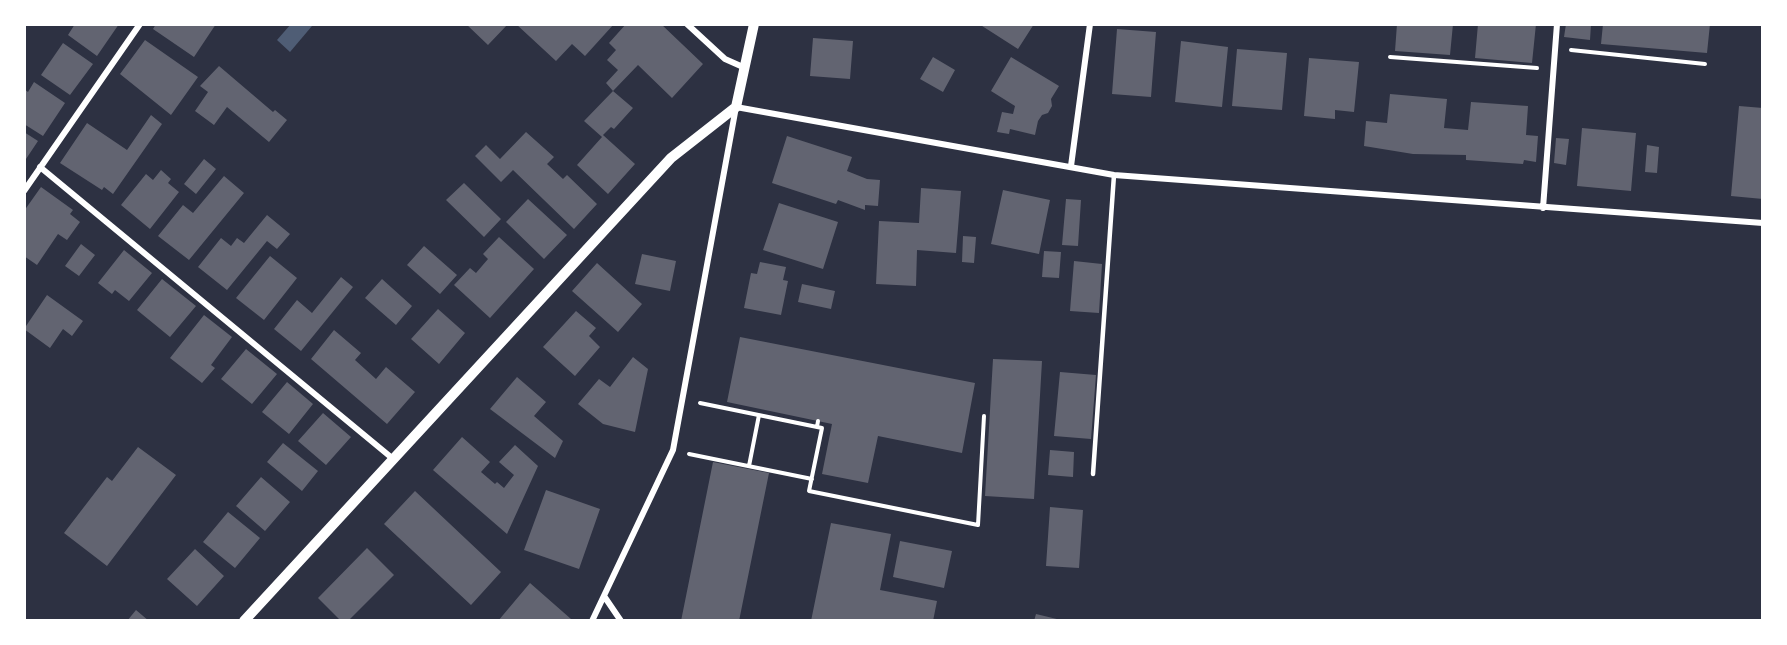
<!DOCTYPE html>
<html>
<head>
<meta charset="utf-8">
<style>
	body { margin:0 }
	#map { position:relative; width:1787px; height:645px; overflow:hidden; background:#2d3142; font-family:Overpass,sans-serif }
	canvas { display:block }
	.frame { position:absolute; inset:0; border:26px solid #fff; pointer-events:none }
</style>
</head>
<body>
<div id="map">
<canvas width="1787" height="645"></canvas>
<div class="frame"></div>
</div>
<script>
const context = document.querySelector('canvas').getContext('2d');
context.lineJoin = 'round';
function paint(path, color) {
  context.fillStyle = color;
  context.fill(path, 'evenodd');
}
function poly(rows) {
  const path = new Path2D();
  for (const r of rows) {
    path.moveTo(r[0], r[1]);
    for (let i = 2; i < r.length; i += 2) path.lineTo(r[i], r[i + 1]);
  }
  return path;
}
function stroke(path, color, width, dash) {
  context.strokeStyle = color;
  context.lineWidth = width;
  context.lineCap = dash ? 'butt' : 'round';
  context.setLineDash(dash || []);
  context.stroke(path);
}
const water = poly([
	[291,24,312,26,290,52,277,40]
]);
const building = poly([
	[75,24,119,24,97,56,68,35],
	[156,24,216,24,194,57,153,29],
	[466,24,508,24,488,45],
	[516,24,614,24,585,56,572,44,556,61],
	[626,24,661,24,703,64,672,98,638,65,613,91,606,83,618,70,607,60,616,50,609,43],
	[979,24,1034,24,1018,49],
	[1397,24,1453,24,1450,55,1395,51],
	[1478,24,1536,24,1532,63,1475,58],
	[1566,24,1591,24,1590,40,1564,37],
	[1603,24,1710,24,1707,53,1601,44],
	[1117,29,1156,32,1151,97,1112,94],
	[813,38,853,41,850,79,810,76],
	[145,40,198,77,171,115,120,74],
	[1181,41,1228,47,1222,107,1175,102],
	[63,43,93,64,70,95,41,75],
	[1237,49,1287,53,1282,110,1232,106],
	[933,57,955,70,943,92,920,79],
	[1011,57,1059,86,1051,99,1052,106,1048,113,1042,115,1038,121,1035,135,1010,129,1009,134,997,132,1002,112,1013,114,1015,106,991,91],
	[1309,58,1359,62,1354,112,1335,110,1335,119,1304,116],
	[219,66,273,112,275,110,287,120,269,142,227,107,214,125,195,111,208,92,200,86],
	[34,82,65,103,43,136,24,124,24,89,28,92],
	[613,91,633,108,614,129,611,127,603,135,635,164,608,194,577,165,602,137,584,121],
	[1390,94,1447,99,1444,128,1468,130,1471,102,1528,106,1526,135,1538,136,1536,162,1524,160,1523,164,1466,160,1466,155,1413,154,1364,146,1366,121,1387,123],
	[1739,106,1763,108,1763,199,1731,196],
	[151,115,162,124,113,194,104,187,102,190,60,163,87,123,127,150],
	[1582,128,1636,133,1631,191,1577,186],
	[24,132,38,141,24,162],
	[526,132,554,157,547,164,563,179,567,175,597,204,574,229,513,170,501,182,475,156,486,145,500,159],
	[787,136,852,157,847,171,867,179,880,180,878,206,865,205,865,210,838,200,836,204,772,183],
	[1556,138,1569,139,1566,165,1554,163],
	[1647,145,1659,147,1657,173,1645,172],
	[204,159,216,169,196,194,184,184],
	[161,170,171,179,168,183,179,192,150,229,121,205,146,174,153,180],
	[224,176,244,193,189,260,158,236,183,205,193,213],
	[464,183,501,219,484,237,446,200],
	[41,187,73,210,70,214,80,222,67,240,58,234,37,265,24,256,24,211],
	[921,188,961,191,956,253,917,250,916,286,876,284,879,221,919,223],
	[1003,190,1050,200,1039,254,991,244],
	[528,199,567,235,544,259,506,222],
	[1066,199,1081,200,1078,246,1062,245],
	[779,203,838,222,823,269,763,250],
	[267,215,290,234,277,249,267,241,227,290,198,267,221,238,231,246,237,238,244,243],
	[963,236,976,237,974,263,962,262],
	[499,237,534,269,490,318,454,285,470,268,476,273,488,259,483,254],
	[81,244,95,255,79,276,65,266],
	[424,246,457,275,440,294,407,265],
	[124,250,152,273,129,301,115,290,112,294,98,283],
	[1044,251,1061,252,1059,278,1042,277],
	[642,254,676,261,670,291,635,284],
	[270,256,297,278,264,320,236,298],
	[1074,261,1102,264,1099,313,1070,311],
	[760,262,786,267,783,280,788,281,781,315,744,308,751,273,757,274],
	[597,263,642,304,618,332,572,291],
	[341,277,353,287,301,351,274,329,297,300,312,313],
	[162,279,196,306,170,337,137,310],
	[382,279,412,306,396,325,365,298],
	[802,284,835,291,831,309,798,302],
	[47,295,83,321,72,336,63,329,50,348,24,329],
	[438,309,465,333,439,364,411,339],
	[576,311,596,328,589,336,600,347,575,376,543,347],
	[204,315,232,337,211,365,215,368,202,383,170,358],
	[334,330,361,353,355,360,376,379,386,367,415,392,387,424,311,359],
	[740,337,975,383,962,453,878,436,868,483,822,474,832,424,727,402],
	[246,349,277,374,252,404,221,379],
	[633,357,648,369,635,432,603,424,578,404,599,379,610,387],
	[993,359,1042,361,1034,499,985,496],
	[1060,372,1096,375,1091,439,1054,436],
	[517,377,546,402,534,416,563,441,555,458,490,409],
	[287,382,313,404,289,434,262,412],
	[323,413,351,437,326,465,298,441],
	[462,437,490,462,481,472,495,484,497,482,504,488,514,475,499,462,515,445,538,466,507,534,433,470],
	[283,443,318,471,302,491,267,462],
	[138,447,176,475,107,566,64,533,107,477,112,481],
	[1050,450,1074,452,1073,477,1048,475],
	[713,462,769,473,739,621,681,621],
	[261,477,290,502,265,531,236,506],
	[546,490,600,509,579,569,524,550],
	[415,491,501,572,471,605,384,524],
	[1050,507,1083,510,1079,568,1046,566],
	[228,512,260,538,235,568,203,542],
	[831,523,891,534,880,590,937,601,933,621,811,621],
	[900,541,952,551,944,588,893,577],
	[367,548,394,575,348,621,341,621,318,598],
	[195,549,224,576,197,606,167,579],
	[530,583,571,619,570,621,498,621],
	[136,610,149,621,127,621],
	[1036,614,1061,620,1061,621,1034,621]
]);
const path = poly([
	[1571,50,1705,64],
	[1390,57,1537,68],
	[700,403,822,428,809,491,978,525,984,416],
	[817,427,818,421],
	[689,454,812,479],
	[749,466,759,415]
]);
const service = poly([
	[1093,474,1114,175]
]);
const minor = poly([
	[687,24,725,59,743,67],
	[1071,166,1090,24],
	[40,167,392,458],
	[24,191,140,24],
	[1543,208,1557,24],
	[604,596,621,621],
	[592,621,673,450,736,107,1114,175,1763,223]
]);
const tertiary = poly([
	[244,621,671,158,736,107,754,24]
]);
paint(water, '#4f5d75');
paint(building, '#626471');
stroke(path, '#fff', 4);
stroke(service, '#fff', 4.5);
stroke(minor, '#fff', 6);
stroke(tertiary, '#fff', 10);
</script>
</body>
</html>
